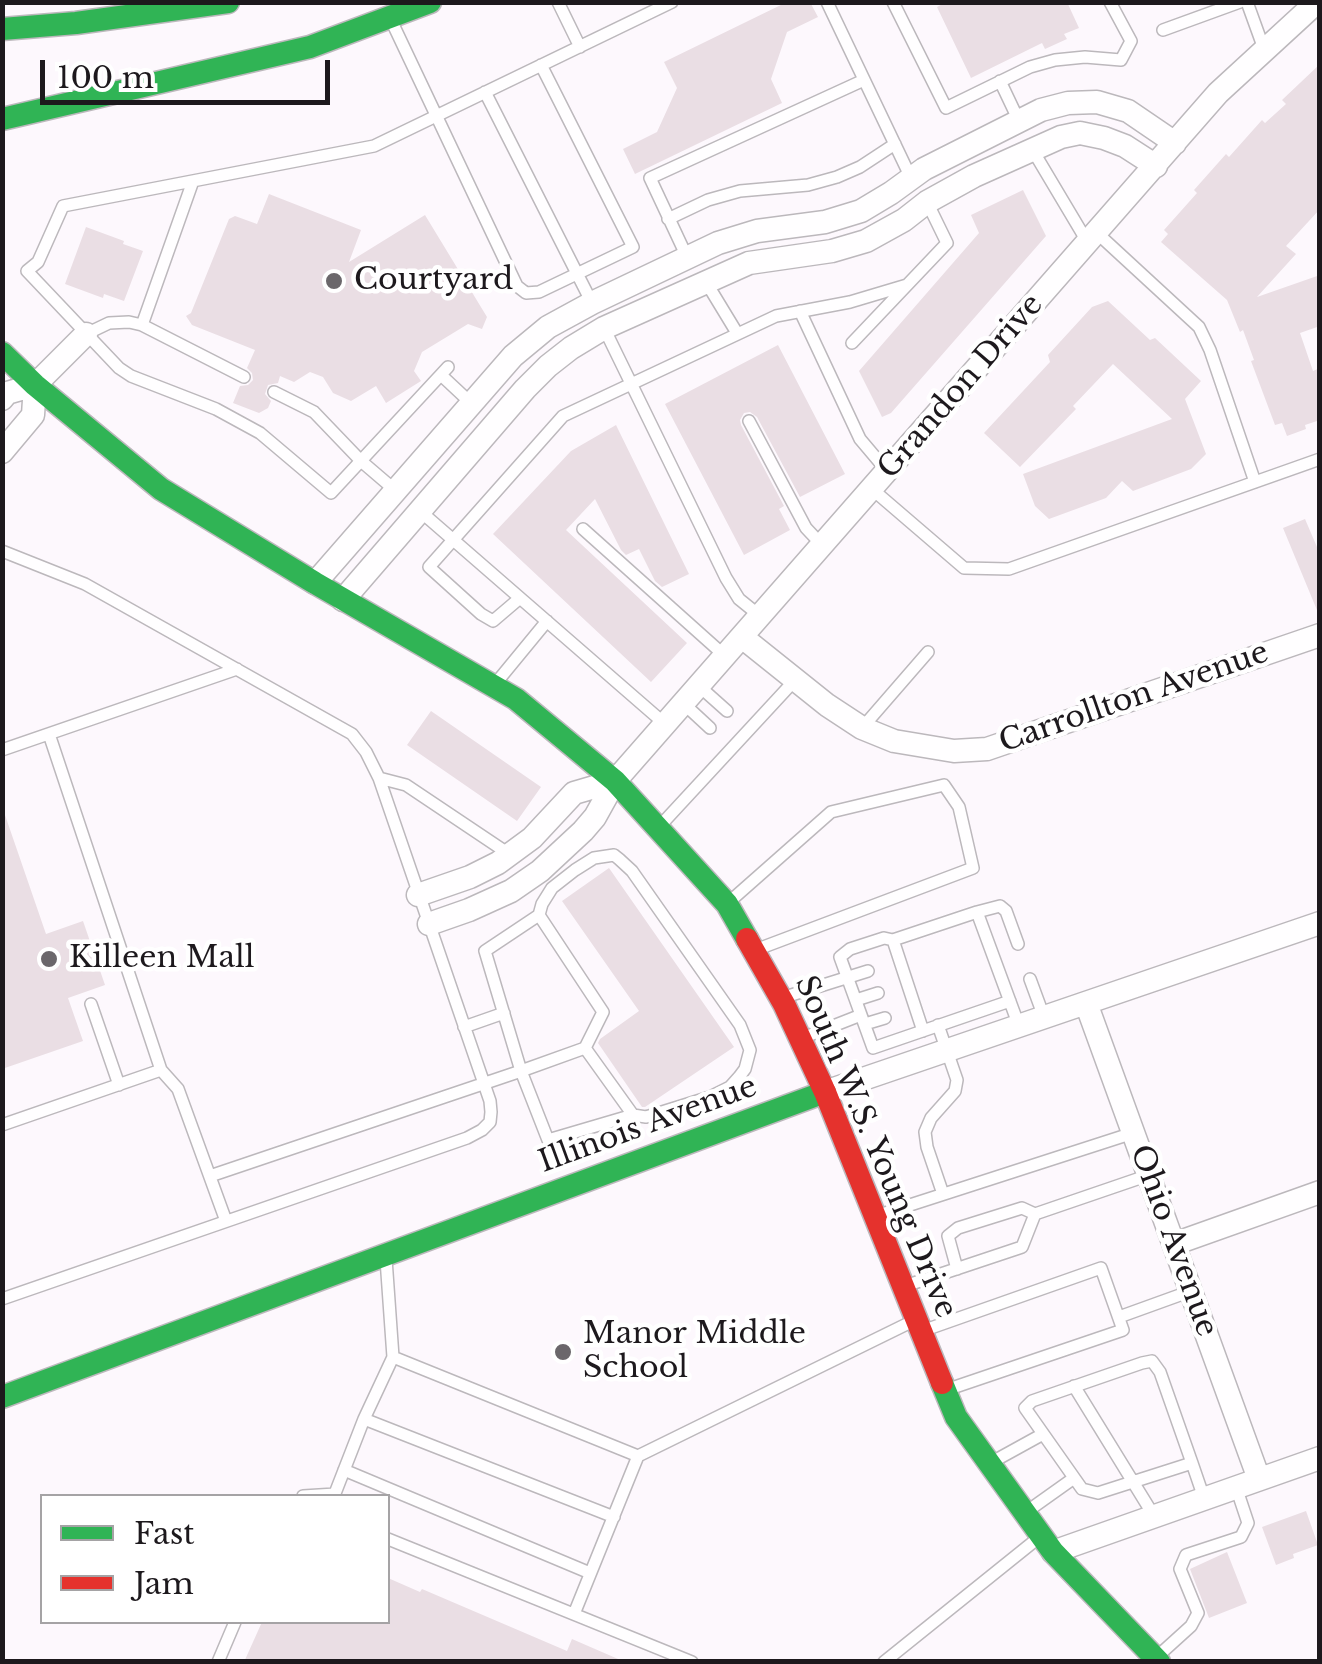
<!DOCTYPE html>
<html>
<head>
<meta charset="utf-8">
<style>
	body { margin:0 }
	#map { position:relative; width:1322px; height:1664px; overflow:hidden; background:#fdf8fd; font-family:"Libre Baskerville",serif }
	canvas { display:block }
	.frame { position:absolute; inset:0; border:5px solid #1d191d; pointer-events:none }
	.legend { position:absolute; left:40px; top:1494px; width:350px; height:130px; box-sizing:border-box; background:#fff; border:2px solid #a5a3a5; margin:0; padding:12px 18px; list-style:none; font-size:30px; color:#1d191d }
	.legend li { display:flex; align-items:center; gap:20px; height:50px }
	.legend b { width:50px; border:2px solid #a5a3a5 }
	.scale { position:absolute; left:40px; top:60px; width:290px; height:45px; box-sizing:border-box; border:5px solid #1d191d; border-top:0; padding-left:12px; font-size:30px; line-height:35px; white-space:nowrap; color:#1d191d; -webkit-text-stroke:8px #fff; paint-order:stroke }
</style>
</head>
<body>
<div id="map">
<canvas width="1322" height="1664"></canvas>
<div class="frame"></div>
<ul class="legend">
<li><b style="height:12px;background:#30b455"></b>Fast</li>
<li><b style="height:12px;background:#e5322d"></b>Jam</li>
</ul>
<div class="scale">100 m</div>
</div>
<script>
const context = document.querySelector('canvas').getContext('2d');
context.lineJoin = 'round';
function paint(path, color) {
  context.fillStyle = color;
  context.fill(path, 'evenodd');
}
function poly(rows) {
  const path = new Path2D();
  for (const r of rows) {
    path.moveTo(r[0], r[1]);
    for (let i = 2; i < r.length; i += 2) path.lineTo(r[i], r[i + 1]);
  }
  return path;
}
function stroke(path, color, width, dash) {
  context.strokeStyle = color;
  context.lineWidth = width;
  context.lineCap = dash ? 'butt' : 'round';
  context.setLineDash(dash || []);
  context.stroke(path);
}
function drawText(font, color, halo, rows, align = 'center') {
  context.font = font + ' "Libre Baskerville",serif';
  context.lineWidth = 9;
  context.setLineDash([]);
  context.textBaseline = 'middle';
  context.strokeStyle = halo;
  context.fillStyle = color;
  for (const [text, x, y, turn = 0] of rows) {
    context.save();
    context.translate(x, y);
    context.rotate((+turn || 0) * Math.PI / 180);
    context.textAlign = isNaN(turn) ? turn : align;
    if (halo) context.strokeText(text, 0, 0);
    context.fillText(text, 0, 0);
    context.restore();
  }
}
const building = poly([
	[787,2,810,2,818,17,787,32,771,79,782,103,635,174,623,149,657,132,677,88,664,62],
	[946,2,1067,2,1079,28,1064,34,1067,39,1045,49,1042,43,971,78,937,7],
	[1320,64,1320,209,1286,246,1296,254,1257,297,1320,275,1320,326,1300,333,1313,371,1320,368,1320,420,1305,425,1306,429,1287,436,1282,423,1275,425,1251,361,1254,360,1243,330,1240,332,1227,300,1161,242,1168,234,1164,230,1197,193,1194,190,1226,154,1229,157,1262,120,1265,123,1286,104,1282,100],
	[1023,190,1046,236,891,413,882,417,859,371,979,233,971,215],
	[269,194,361,230,349,262,425,215,487,317,482,329,468,324,422,352,414,371,421,381,386,403,376,386,351,401,333,393,323,377,310,372,294,382,280,376,278,383,268,385,265,394,271,401,268,408,259,413,233,403,240,386,248,385,253,380,252,373,247,368,255,350,192,325,186,316,191,313,229,219,235,216,257,224],
	[86,227,124,241,123,244,143,251,124,301,104,294,103,298,65,284],
	[1108,301,1150,340,1155,338,1201,381,1185,399,1206,454,1191,469,1133,491,1122,481,1106,498,1049,519,1035,506,1023,474,1172,419,1113,364,1073,406,1076,409,1020,467,984,433,1050,362,1048,355,1092,307],
	[778,345,845,474,800,497,757,417,750,412,744,413,740,420,741,425,784,506,779,509,790,530,744,555,665,404],
	[616,425,689,574,662,587,655,581,639,549,626,555,621,550,595,499,566,530,687,643,651,682,493,534,571,451],
	[1305,519,1320,554,1319,615,1283,528],
	[431,711,541,787,517,821,407,745],
	[2,815,5,815,46,934,83,921,105,985,68,998,83,1041,2,1069],
	[609,868,734,1047,645,1107,642,1107,598,1043,600,1039,639,1011,562,901],
	[1306,1511,1318,1545,1293,1554,1294,1558,1276,1565,1262,1527],
	[1227,1552,1247,1603,1209,1618,1190,1569],
	[388,1578,420,1592,422,1589,567,1651,572,1639,625,1662,244,1662,262,1622,388,1622]
]);
const lane = poly([
	[558,2,580,47],
	[827,2,911,178],
	[893,2,946,108,1030,67,1055,60,1085,57,1121,60,1131,41,1110,2],
	[1247,2,1264,49],
	[391,20,517,286,526,293,539,292,633,247,541,65],
	[1163,30,1240,2],
	[1000,81,1019,121],
	[485,92,592,303],
	[1032,149,1088,243],
	[668,219,708,200,740,191,808,185,837,177,860,167,895,144],
	[1097,233,1199,327,1210,350,1255,482],
	[687,257,650,178,864,80],
	[706,282,737,333],
	[800,311,860,439,887,471],
	[142,325,193,181],
	[604,328,726,578,739,599,760,616],
	[86,334,109,323,129,322,142,325,244,377],
	[852,343,947,243,927,202],
	[448,367,331,493,260,433,216,409,131,376,119,368,27,271,38,262,63,206,374,146,672,2],
	[441,375,472,404],
	[274,392,314,412,361,461,396,491],
	[749,421,806,528,822,545],
	[872,489,964,568,1009,569,1320,459],
	[420,511,665,724],
	[583,529,725,656],
	[2,551,85,584,352,734,366,752,379,778,490,1101,491,1112,490,1122,482,1130,467,1138,2,1299],
	[520,598,493,621,481,614,429,567,563,416,776,316,850,302,907,285],
	[496,683,547,621],
	[699,686,727,711],
	[683,703,710,728],
	[862,728,928,652],
	[49,734,161,1070,178,1089,226,1221],
	[2,750,237,669],
	[379,778,406,785,509,854],
	[659,827,795,680],
	[728,903,831,812,944,785,959,807,973,868,758,949],
	[977,912,1000,906,1006,911,1018,944],
	[893,940,923,1031],
	[1030,979,1044,1017],
	[785,997,868,971],
	[856,1000,878,993],
	[1010,1001,873,1048,840,957,850,949,884,938,893,940,977,912,1019,1026],
	[91,1004,119,1085],
	[865,1024,885,1018],
	[938,1025,957,1080,955,1091,931,1118,925,1132,927,1147,943,1194],
	[464,1027,504,1013],
	[805,1037,861,1015],
	[585,1048,633,1115],
	[2,1125,161,1070],
	[210,1176,521,1071,585,1048,603,1012,539,915,485,951,521,1071,548,1140,633,1115,646,1117,710,1097,730,1087,739,1077,745,1069,750,1050,740,1025,632,871,619,859,614,855,594,858,575,870,552,888,542,904,539,915],
	[879,1215,1133,1133],
	[957,1269,948,1236,958,1228,1022,1208,1035,1214],
	[908,1285,1022,1247,1035,1214,1149,1175],
	[1119,1317,1191,1291],
	[925,1330,1101,1268,1123,1330,949,1389],
	[393,1357,638,1456],
	[1074,1386,1154,1516],
	[364,1419,614,1517],
	[994,1461,1043,1434],
	[1192,1463,1098,1493,1082,1489,1025,1408,1032,1401,1142,1363,1152,1361,1160,1372,1192,1463,1204,1498],
	[344,1470,590,1573],
	[303,1496,335,1494],
	[334,1496,364,1419,393,1357,386,1259],
	[1029,1510,1074,1478],
	[388,1539,692,1662],
	[574,1614,638,1456,913,1321],
	[1159,1655,1191,1626,1198,1613,1180,1569,1186,1555,1241,1537,1248,1523,1236,1487],
	[218,1662,235,1622],
	[884,1662,1037,1539]
]);
const street = poly([
	[2,399,7,393,35,385,86,334],
	[2,452,33,415,35,385],
	[315,583,513,356,548,327,592,303,718,243,757,231,825,222,861,211,891,193,924,169,1041,110,1068,103,1097,102,1128,111,1175,143],
	[343,600,525,389,548,366,571,348,604,328,749,263,832,251,866,241,904,220,927,202,974,176,1061,137,1080,133,1104,138,1125,146,1156,166],
	[742,637,827,705,862,728,894,741,954,751,987,749,1320,635],
	[418,895,470,877,498,863,532,838,574,793,615,781],
	[429,924,469,910,511,891,540,871,583,831,595,817,615,781,1218,93,1317,2],
	[1086,1003,1259,1479],
	[825,1092,1320,923],
	[1174,1244,1320,1192],
	[1053,1552,1320,1458]
]);
const fast = poly([
	[2,29,76,23,228,2],
	[2,119,310,47,430,2],
	[2,353,35,385,161,489,315,583,516,699,615,781,727,904,747,939],
	[942,1383,956,1417,1053,1552,1159,1662],
	[2,1397,825,1092]
]);
const jam = poly([
	[747,939,784,1004,825,1092,942,1383]
]);
const markers = [
	[334,281,10,"#6b676b"],
	[49,959,10,"#6b676b"],
	[563,1352,10,"#6b676b"]
];
const poiNames = [
	["Courtyard",354,281],
	["Killeen Mall",69,959],
	["Manor Middle",583,1335],
	["School",583,1369]
];
const streetNames = [
	["Grandon Drive",961,387,-49],
	["Carrollton Avenue",1134,698,-19],
	["Illinois Avenue",648,1125,-20],
	["South W.S. Young Drive",875,1147,67],
	["Ohio Avenue",1173,1241,70]
];
paint(building, '#eadee4');
stroke(lane, '#bcb8bc', 14);
stroke(street, '#bcb8bc', 25);
stroke(fast, '#bcb8bc', 25);
stroke(jam, '#bcb8bc', 25);
stroke(lane, '#fffeff', 11);
stroke(street, '#fffeff', 22);
stroke(fast, '#30b455', 22);
stroke(jam, '#e5322d', 22);
for (const [x, y, r, color] of markers) {
  const dot = new Path2D();
  dot.arc(x, y, r, 0, 2 * Math.PI);
  context.fillStyle = color;
  context.fill(dot);
  stroke(dot, '#fff', 4);
}
drawText('30px', '#1d191d', '#fff', poiNames, 'left');
drawText('30px', '#1d191d', '#fff', streetNames);
</script>
</body>
</html>
